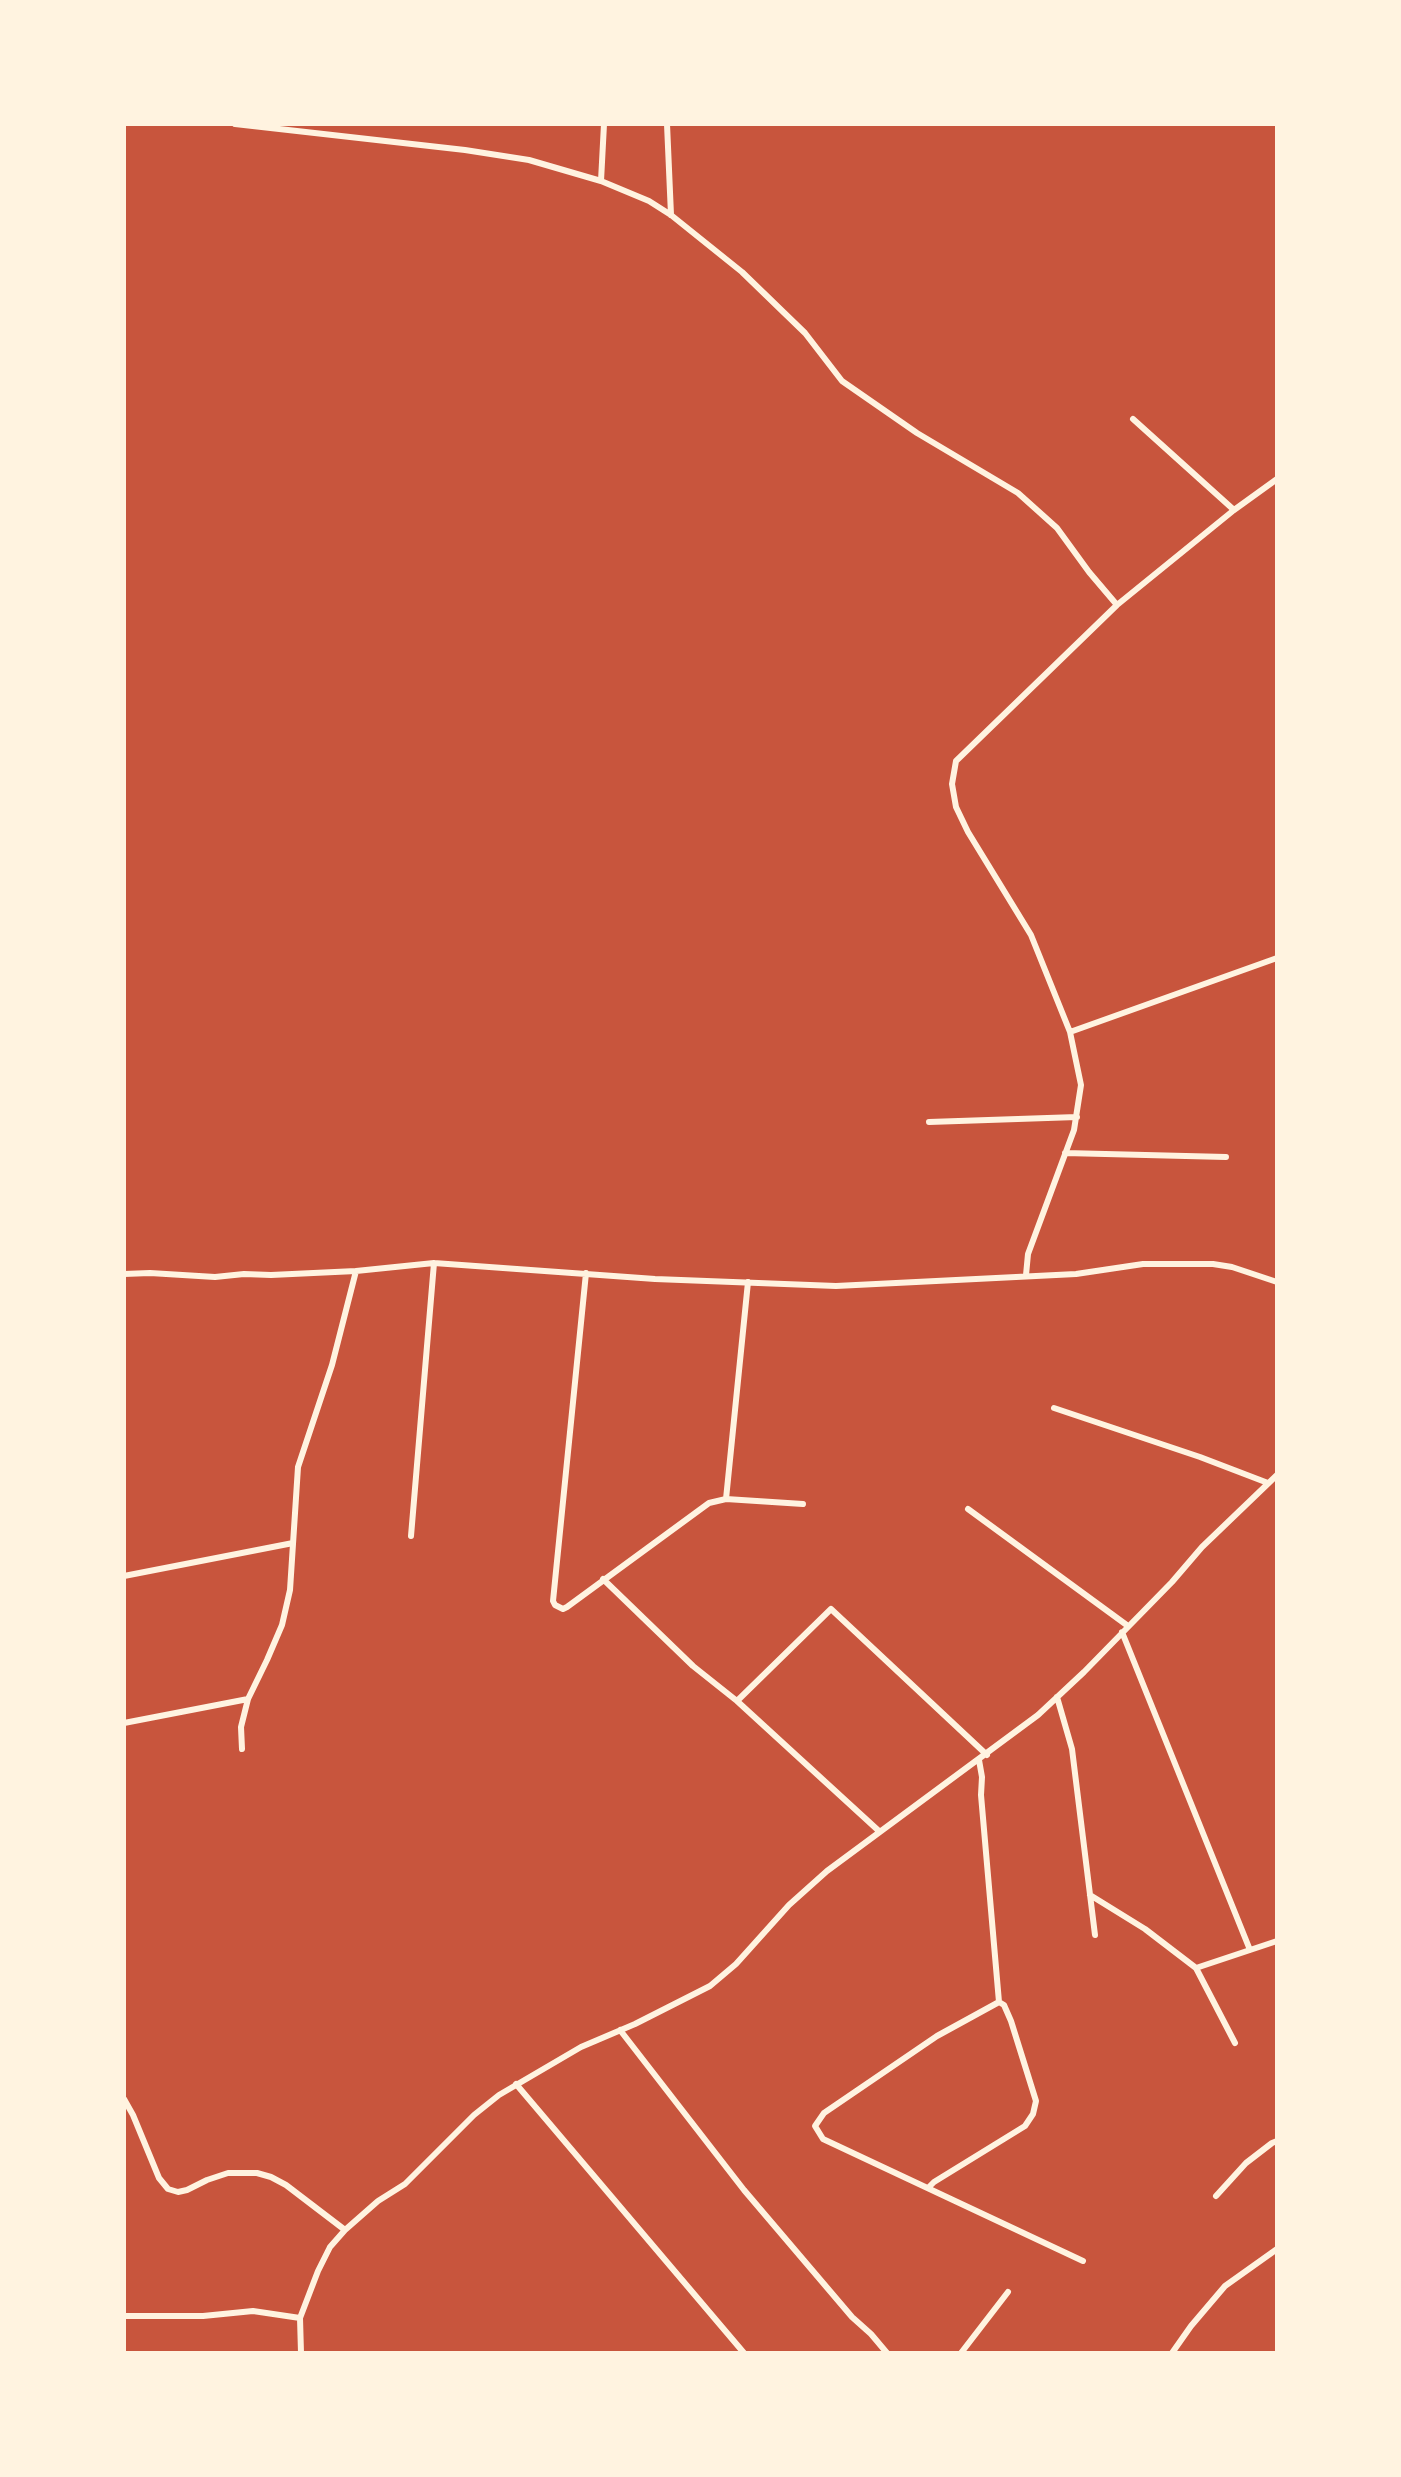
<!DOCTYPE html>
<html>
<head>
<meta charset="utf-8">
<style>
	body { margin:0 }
	#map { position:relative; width:1401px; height:2477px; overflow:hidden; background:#c8553d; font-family:"Source Serif 4",serif }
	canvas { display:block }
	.frame { position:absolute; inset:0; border:126px solid #fff3e0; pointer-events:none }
</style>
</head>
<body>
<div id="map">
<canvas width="1401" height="2477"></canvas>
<div class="frame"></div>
</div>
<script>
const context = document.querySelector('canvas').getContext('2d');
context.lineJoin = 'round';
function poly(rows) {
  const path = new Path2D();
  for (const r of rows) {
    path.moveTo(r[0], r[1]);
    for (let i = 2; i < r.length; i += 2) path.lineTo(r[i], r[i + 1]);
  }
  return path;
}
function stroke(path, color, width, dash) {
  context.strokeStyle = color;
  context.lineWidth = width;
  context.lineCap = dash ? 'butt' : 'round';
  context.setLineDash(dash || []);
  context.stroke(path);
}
const minor = poly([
	[235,124,465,150,529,160,601,181,649,201,671,215,742,272,805,333,842,381,917,433,1018,493,1057,528,1089,572,1117,605],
	[667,124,671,215],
	[601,181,604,124],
	[1133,419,1234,510],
	[1070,1032,1277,958],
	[929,1122,1077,1117],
	[1065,1153,1226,1157],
	[586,1273,553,1601,555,1605,563,1609,567,1607,709,1503,726,1499,803,1504],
	[124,1274,150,1273,215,1277,244,1274,271,1275,356,1271,434,1263,655,1279,836,1286,1076,1274,1143,1264,1213,1264,1232,1267,1277,1282],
	[1026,1275,1028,1254,1074,1130,1081,1085,1070,1032,1031,935,968,832,956,807,952,784,956,761,1117,605,1234,510,1277,479],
	[1054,1408,1200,1457,1268,1483],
	[726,1499,748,1282],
	[968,1509,1128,1626],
	[411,1536,434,1263],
	[124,1576,293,1543],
	[603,1579,693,1666,737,1701,880,1832],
	[1122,1632,1250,1950],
	[1057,1697,1072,1749,1095,1935],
	[737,1701,831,1609,987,1755],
	[124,1723,248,1699],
	[242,1749,241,1727,248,1699,267,1660,282,1625,290,1590,298,1467,332,1365,356,1271],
	[1090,1895,1145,1929,1196,1968,1235,2043],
	[1196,1968,1277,1941],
	[999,2002,937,2036,824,2113,815,2126,823,2139,1083,2261],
	[620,2030,744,2190,852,2317,871,2334,887,2353],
	[516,2084,744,2353],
	[124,2099,133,2115,159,2178,168,2189,178,2192,187,2190,207,2180,228,2173,257,2173,271,2177,286,2185,345,2230],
	[928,2188,934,2182,1025,2126,1033,2114,1036,2101,1011,2021,1004,2005,999,2002,981,1795,982,1777,979,1760],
	[1216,2196,1246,2163,1272,2143,1277,2141],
	[124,2316,203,2316,253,2311,300,2318],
	[301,2353,300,2318,318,2271,330,2247,345,2230,378,2201,405,2184,474,2115,499,2095,581,2047,635,2024,710,1986,736,1964,789,1905,827,1871,1038,1715,1084,1672,1172,1582,1202,1547,1277,1475],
	[961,2353,1008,2292],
	[1172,2353,1191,2326,1225,2286,1277,2249]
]);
stroke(minor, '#fff3e0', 6);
</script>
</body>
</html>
